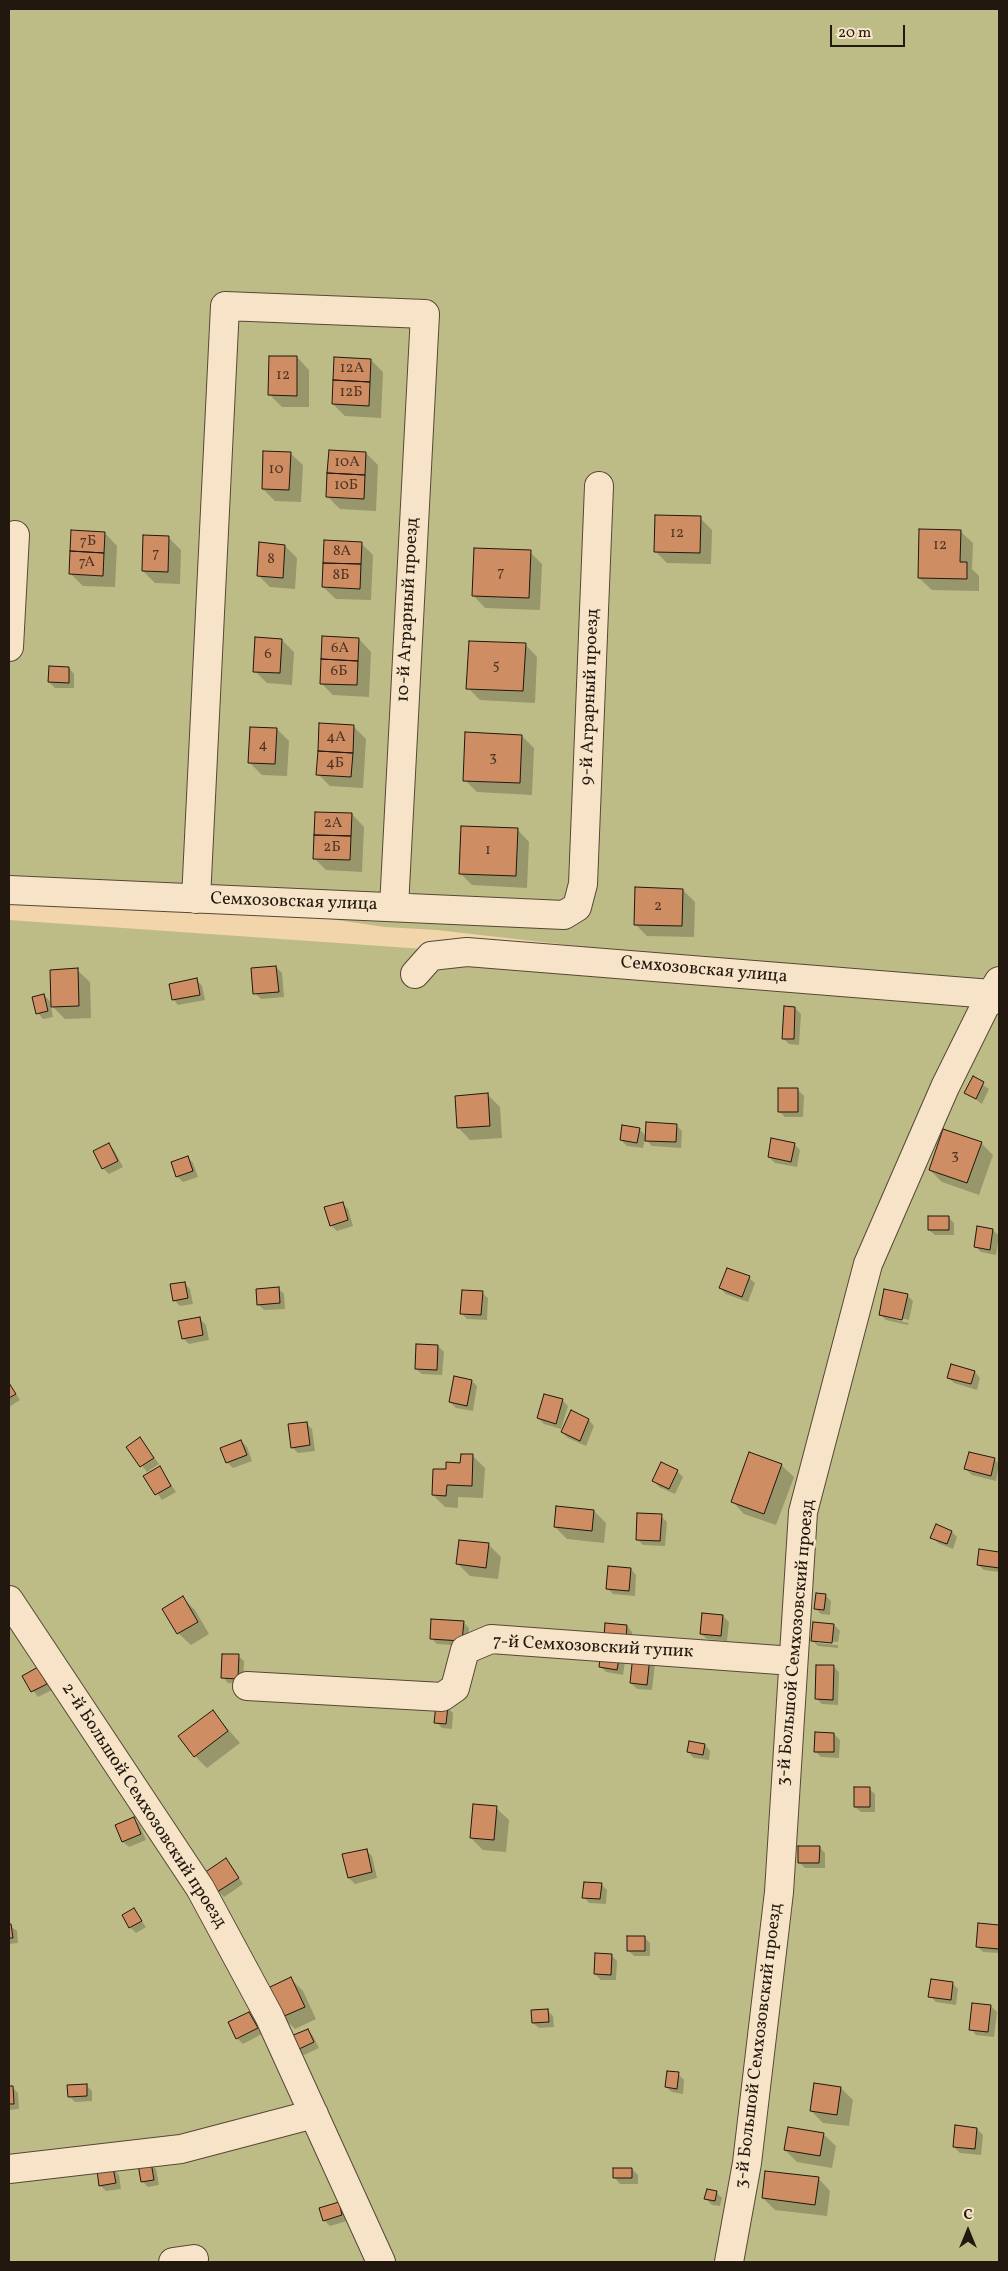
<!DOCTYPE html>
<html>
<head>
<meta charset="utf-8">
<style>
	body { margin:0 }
	#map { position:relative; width:1008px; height:2271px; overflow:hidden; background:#f2d5aa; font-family:Vollkorn,serif }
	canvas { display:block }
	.frame { position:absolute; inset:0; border:10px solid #22180f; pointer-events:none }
	.north { position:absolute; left:943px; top:2206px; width:50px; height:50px; -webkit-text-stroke:4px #f7e4c8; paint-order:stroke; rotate:0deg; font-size:14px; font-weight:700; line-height:20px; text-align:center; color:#22180f }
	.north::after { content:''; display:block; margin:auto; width:18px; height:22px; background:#22180f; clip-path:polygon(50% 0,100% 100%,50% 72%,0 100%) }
	.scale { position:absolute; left:830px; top:25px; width:75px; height:22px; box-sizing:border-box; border:2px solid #22180f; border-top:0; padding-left:6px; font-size:15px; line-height:18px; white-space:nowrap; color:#22180f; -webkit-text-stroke:4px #f7e4c8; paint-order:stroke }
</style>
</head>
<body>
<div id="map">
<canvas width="1008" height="2271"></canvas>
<div class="frame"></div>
<div class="north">С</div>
<div class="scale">20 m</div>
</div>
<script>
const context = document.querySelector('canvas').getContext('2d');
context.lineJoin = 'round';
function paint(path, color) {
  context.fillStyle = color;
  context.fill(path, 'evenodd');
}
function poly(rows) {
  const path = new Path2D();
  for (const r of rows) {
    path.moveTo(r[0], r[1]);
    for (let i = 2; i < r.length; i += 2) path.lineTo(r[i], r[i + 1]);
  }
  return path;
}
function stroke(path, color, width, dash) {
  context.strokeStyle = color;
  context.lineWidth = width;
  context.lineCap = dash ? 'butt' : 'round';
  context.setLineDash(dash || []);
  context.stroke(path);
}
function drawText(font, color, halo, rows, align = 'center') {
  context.font = font + ' Vollkorn,serif';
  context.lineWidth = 5;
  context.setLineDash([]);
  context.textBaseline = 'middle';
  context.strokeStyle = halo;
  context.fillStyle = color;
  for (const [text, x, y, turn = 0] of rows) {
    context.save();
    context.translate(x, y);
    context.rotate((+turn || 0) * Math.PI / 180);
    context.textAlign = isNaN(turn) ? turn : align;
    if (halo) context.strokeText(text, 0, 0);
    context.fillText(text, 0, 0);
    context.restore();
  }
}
const green = poly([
	[9,9,999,9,999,2262,9,2262,9,920,467,952,968,991,437,930,384,927,196,899,9,890]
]);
const shadow = poly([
	[297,357,309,370,309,407,282,407,270,395],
	[371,360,383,372,381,418,345,416,333,404],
	[290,453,303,465,301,502,275,501,263,489],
	[366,453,378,465,376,511,340,509,328,497],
	[700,518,712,530,711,564,667,563,655,551],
	[960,531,973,543,972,569,979,576,979,591,932,590,919,578],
	[72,532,105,533,117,546,115,587,83,586,70,573],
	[169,538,181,550,180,584,155,583,143,571],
	[361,543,373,555,371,600,336,599,323,587],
	[285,546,297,558,295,589,270,587,258,575],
	[530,552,542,564,540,610,485,608,473,595],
	[359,639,371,652,369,697,333,695,321,683],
	[282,640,294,652,292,685,267,683,255,671],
	[525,644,537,657,535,703,480,700,468,688],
	[69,668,74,674,74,688,55,688,49,682],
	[354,727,366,739,363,788,330,786,318,774],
	[252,728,277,729,289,741,287,776,262,775,250,763],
	[522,736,534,748,532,795,477,792,465,780],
	[316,813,352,814,364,827,362,872,326,870,314,858],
	[517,829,529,842,527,888,472,885,460,873],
	[683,890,695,902,694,937,647,936,635,924],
	[276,967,282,973,284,997,261,999,255,993],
	[77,970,90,982,91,1018,65,1019,53,1007],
	[197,980,202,986,205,1000,178,1005,173,999],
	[44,995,50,1001,53,1017,43,1019,38,1013],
	[795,1008,801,1014,799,1045,789,1044,783,1038],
	[973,1078,989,1089,982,1104,965,1092],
	[798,1090,804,1096,803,1117,785,1117,779,1111],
	[488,1095,500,1107,502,1138,470,1140,458,1127],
	[676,1125,682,1131,681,1148,652,1146,645,1139,643,1148,627,1146,621,1140,639,1129,646,1136],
	[981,1143,993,1155,979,1195,942,1182,930,1170],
	[794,1144,800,1150,797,1167,775,1163,769,1157],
	[108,1145,114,1150,123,1167,109,1174,103,1168,95,1152],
	[188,1157,193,1163,198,1177,183,1182,177,1176],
	[342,1203,348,1209,353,1226,337,1231,331,1225],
	[948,1217,954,1223,954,1235,935,1235,929,1230],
	[978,1227,993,1230,999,1236,996,1255,981,1252,975,1246],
	[749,1278,755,1283,748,1302,726,1294,720,1288],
	[184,1283,190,1289,193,1304,180,1306,174,1300],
	[278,1288,284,1294,285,1309,264,1310,258,1304],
	[482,1293,488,1298,487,1320,467,1319,462,1314],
	[907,1295,913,1301,908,1325,886,1320,880,1314],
	[885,1315,909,1320,908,1323,885,1317],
	[200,1319,206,1325,209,1340,189,1344,183,1338],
	[438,1346,444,1352,442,1375,422,1374,416,1369],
	[975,1372,980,1378,977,1390,954,1383,948,1377],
	[472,1381,477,1386,473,1411,456,1408,450,1402],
	[9,1383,20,1400,9,1407],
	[562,1400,568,1406,561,1429,544,1424,538,1418],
	[571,1412,589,1420,594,1426,586,1446,568,1438,562,1432],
	[306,1423,312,1429,315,1451,298,1453,292,1447],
	[140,1439,159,1464,147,1472,128,1447],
	[241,1441,247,1447,252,1461,233,1468,227,1462],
	[473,1456,485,1468,483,1498,458,1497,458,1508,445,1507,433,1495,447,1471,461,1464],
	[994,1459,999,1464,996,1481,972,1475,966,1469],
	[781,1465,794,1477,776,1525,744,1514,732,1501],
	[160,1468,176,1492,162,1500,145,1476],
	[677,1471,683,1477,675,1494,659,1487,654,1481],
	[594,1511,606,1523,604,1543,567,1539,555,1527],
	[661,1516,667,1522,665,1546,643,1545,637,1539],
	[952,1532,957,1537,953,1549,938,1543,932,1537],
	[489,1545,501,1557,498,1579,470,1576,458,1564],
	[980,1550,999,1553,999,1572,984,1570,978,1565],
	[631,1569,636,1575,635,1596,613,1594,607,1588],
	[825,1595,831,1601,830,1615,821,1614,815,1608],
	[183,1598,195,1610,209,1634,191,1645,178,1633,164,1609],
	[723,1616,729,1622,727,1641,707,1639,701,1634],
	[463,1622,469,1628,468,1646,437,1644,431,1638],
	[834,1625,840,1631,838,1642,817,1640,817,1643,838,1645,838,1648,818,1646,812,1640],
	[627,1626,632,1632,632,1644,611,1644],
	[602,1653,625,1661,623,1675,606,1672,600,1666],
	[238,1656,244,1661,243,1684,228,1683,223,1677],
	[634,1657,655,1664,652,1690,637,1689,631,1683],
	[833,1666,839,1672,838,1705,822,1704,816,1698],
	[43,1675,52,1690,38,1697,23,1677],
	[447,1707,453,1713,452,1729,442,1728,436,1722],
	[213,1712,240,1743,207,1768,195,1756],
	[834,1734,840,1740,839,1758,821,1757,815,1751],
	[705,1745,710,1751,709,1760,694,1758,688,1752],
	[869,1789,875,1794,875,1812,861,1812,855,1807],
	[496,1808,509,1820,506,1852,483,1850,471,1838],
	[133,1819,139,1824,146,1840,129,1847,123,1842],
	[819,1847,825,1853,825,1868,805,1868,799,1862],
	[366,1850,372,1856,377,1878,355,1884,349,1878],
	[226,1860,243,1884,224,1897,218,1891],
	[601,1884,607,1890,606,1904,589,1903,584,1897],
	[134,1910,146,1927,136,1933,130,1927],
	[9,1925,17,1931,18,1943,9,1944],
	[979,1925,999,1927,999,1953,983,1952,977,1946],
	[644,1937,650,1943,650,1956,634,1956,628,1950],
	[611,1955,617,1961,616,1980,601,1980,595,1974],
	[291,1979,303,1991,316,2019,295,2029,283,2017],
	[952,1983,958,1989,956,2005,936,2002,930,1996],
	[991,2006,997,2012,994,2037,976,2035,971,2029],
	[547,2010,553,2016,554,2027,539,2028,533,2023],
	[249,2013,255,2019,262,2034,243,2044,237,2038],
	[308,2030,313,2036,319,2048,304,2055,298,2049],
	[678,2074,684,2080,683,2094,672,2092,666,2087],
	[86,2085,92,2091,92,2101,75,2102,69,2096],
	[9,2087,12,2087,18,2093,19,2109,9,2110],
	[841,2088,853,2100,849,2126,823,2123,811,2111],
	[977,2129,983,2135,981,2155,960,2153,954,2147],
	[823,2134,836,2146,832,2168,797,2162,785,2150],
	[150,2163,156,2169,159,2185,148,2187,142,2181],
	[113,2169,119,2175,121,2189,106,2191,100,2185],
	[632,2169,638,2175,638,2184,620,2184,615,2178],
	[818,2178,830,2191,827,2216,775,2210,763,2198],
	[716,2192,722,2198,720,2206,712,2205,706,2199],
	[338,2204,344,2210,347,2221,330,2226,324,2220]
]);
const building = poly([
	[269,356,297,356,297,396,268,395,269,356],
	[334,357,371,359,370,382,333,380,334,357],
	[333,380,370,382,369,406,332,404,333,380],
	[329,450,366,452,365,475,327,473,329,450],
	[263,451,291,452,289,490,262,489,263,451],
	[327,473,365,475,364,499,326,497,327,473],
	[655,515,701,516,700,553,654,552,655,515],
	[919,529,961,530,960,562,967,562,967,579,918,578,919,529],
	[71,530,105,532,104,553,70,551,71,530],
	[143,535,169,536,168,572,142,571,143,535],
	[324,540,362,542,361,564,323,563,324,540],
	[259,542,285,545,283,578,257,576,259,542],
	[474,548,531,550,529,598,472,596,474,548],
	[70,551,104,553,103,576,69,574,70,551],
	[323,563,361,564,360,589,322,587,323,563],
	[322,636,359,638,358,661,321,659,322,636],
	[255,637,282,639,280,673,253,672,255,637],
	[469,641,526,643,523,691,466,689,469,641],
	[321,659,358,661,357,685,320,684,321,659],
	[49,666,69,667,69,683,48,682,49,666],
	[319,723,354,725,353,753,318,751,319,723],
	[250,727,277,728,275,764,248,763,250,727],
	[465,732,522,735,520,783,463,781,465,732],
	[318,751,353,753,351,777,316,775,318,751],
	[315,812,352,813,351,836,314,835,315,812],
	[461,826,518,828,516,876,459,874,461,826],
	[314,835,351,836,350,860,313,859,314,835],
	[635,887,683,889,682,926,634,925,635,887],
	[276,966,279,992,253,994,251,968,276,966],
	[78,968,79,1006,51,1007,50,970,78,968],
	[197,978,200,995,172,1000,169,984,197,978],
	[44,994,48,1011,36,1014,32,997,44,994],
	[784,1006,795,1007,794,1039,782,1039,784,1006],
	[973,1076,984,1082,976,1099,964,1093,973,1076],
	[778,1088,798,1088,798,1112,778,1112,778,1088],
	[488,1093,490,1126,457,1128,455,1096,488,1093],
	[646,1122,677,1124,676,1142,645,1141,646,1122],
	[622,1125,640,1128,637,1143,620,1140,622,1125],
	[943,1129,982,1142,967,1183,929,1170,943,1129],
	[771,1138,795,1143,791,1162,768,1157,771,1138],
	[109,1143,118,1161,102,1169,93,1151,109,1143],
	[188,1156,193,1171,176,1177,171,1162,188,1156],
	[343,1202,348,1220,330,1226,324,1207,343,1202],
	[928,1216,949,1216,949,1230,928,1230,928,1216],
	[977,1226,993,1229,990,1250,974,1247,977,1226],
	[727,1268,750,1276,742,1297,719,1288,727,1268],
	[185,1282,188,1298,173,1301,170,1284,185,1282],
	[279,1287,280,1303,257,1305,256,1289,279,1287],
	[884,1289,908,1294,902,1320,879,1315,884,1289],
	[462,1290,483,1291,481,1315,460,1314,462,1290],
	[200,1317,203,1335,182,1339,178,1321,200,1317],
	[416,1344,438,1345,437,1370,415,1369,416,1344],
	[951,1364,975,1371,971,1384,947,1378,951,1364],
	[454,1376,472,1380,467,1406,449,1402,454,1376],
	[9,1383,16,1394,9,1398,9,1383],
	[544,1394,563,1399,556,1424,537,1418,544,1394],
	[571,1410,589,1419,580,1441,561,1432,571,1410],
	[307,1422,310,1445,291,1448,288,1424,307,1422],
	[140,1437,154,1458,140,1467,126,1447,140,1437],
	[241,1440,247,1455,226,1463,220,1448,241,1440],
	[749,1452,782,1464,764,1514,731,1502,749,1452],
	[969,1452,995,1458,991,1476,964,1469,969,1452],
	[461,1454,473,1454,472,1486,447,1485,446,1496,432,1495,433,1469,446,1469,446,1462,460,1463,461,1454],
	[661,1462,678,1470,669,1489,652,1481,661,1462],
	[160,1466,171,1486,155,1495,143,1476,160,1466],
	[556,1506,594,1510,592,1531,554,1527,556,1506],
	[637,1513,662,1514,660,1541,636,1540,637,1513],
	[936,1524,952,1531,947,1544,930,1538,936,1524],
	[459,1540,489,1543,486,1568,456,1564,459,1540],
	[979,1549,999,1552,999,1568,977,1565,979,1549],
	[608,1566,631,1568,629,1591,606,1589,608,1566],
	[816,1593,826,1594,824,1610,814,1609,816,1593],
	[183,1596,198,1622,177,1634,162,1609,183,1596],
	[702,1613,723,1615,721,1636,700,1634,702,1613],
	[431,1619,464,1621,462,1641,430,1639,431,1619],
	[813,1622,834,1624,832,1643,811,1641,813,1622],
	[605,1623,627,1625,626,1639,604,1638,605,1623],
	[601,1651,620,1654,617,1670,599,1667,601,1651],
	[222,1654,239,1654,238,1679,221,1678,222,1654],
	[633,1655,650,1657,647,1685,630,1683,633,1655],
	[816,1665,834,1665,833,1700,815,1699,816,1665],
	[38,1667,47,1684,31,1692,22,1676,38,1667],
	[436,1705,448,1706,446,1724,434,1723,436,1705],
	[213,1710,228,1731,194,1757,178,1736,213,1710],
	[815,1732,834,1733,834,1752,814,1752,815,1732],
	[689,1741,705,1744,703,1755,687,1752,689,1741],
	[854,1787,870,1787,870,1807,854,1807,854,1787],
	[473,1804,497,1806,494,1840,470,1838,473,1804],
	[134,1817,141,1834,122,1842,115,1825,134,1817],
	[798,1846,820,1846,819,1863,798,1863,798,1846],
	[367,1849,372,1872,348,1878,342,1854,367,1849],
	[226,1858,239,1878,217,1892,204,1873,226,1858],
	[584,1882,602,1883,600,1899,582,1898,584,1882],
	[134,1908,142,1921,129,1928,122,1915,134,1908],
	[978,1923,999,1925,999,1949,976,1947,978,1923],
	[9,1924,11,1924,13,1938,9,1938,9,1924],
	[627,1936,645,1936,645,1951,627,1951,627,1936],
	[595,1953,612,1954,611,1975,594,1974,595,1953],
	[291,1977,305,2007,282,2017,268,1988,291,1977],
	[931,1979,953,1982,951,2000,928,1997,931,1979],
	[972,2003,991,2005,988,2032,969,2030,972,2003],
	[548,2009,549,2022,532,2023,531,2010,548,2009],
	[249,2012,258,2028,236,2039,228,2022,249,2012],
	[308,2029,314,2042,297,2050,291,2036,308,2029],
	[667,2071,679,2072,677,2089,665,2087,667,2071],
	[814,2083,841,2087,837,2115,810,2111,814,2083],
	[87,2084,87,2096,68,2097,67,2085,87,2084],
	[9,2086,13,2086,14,2104,9,2104,9,2086],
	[955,2125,977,2128,975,2149,953,2147,955,2125],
	[788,2127,824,2133,820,2156,784,2150,788,2127],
	[151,2162,154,2180,141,2182,138,2164,151,2162],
	[113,2168,116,2183,99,2186,97,2170,113,2168],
	[613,2168,632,2168,632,2178,613,2178,613,2168],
	[765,2171,819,2177,815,2205,762,2198,765,2171],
	[707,2189,717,2191,715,2201,704,2199,707,2189],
	[339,2202,342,2215,323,2221,319,2208,339,2202]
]);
const street = poly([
	[9,647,15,535],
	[9,890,564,915,577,907,583,884,599,486],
	[196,899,225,306,425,314,394,907],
	[415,974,431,956,467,952,991,994,999,1000],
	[9,1600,200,1888,269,2016,381,2262],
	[247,1686,442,1697,455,1688,465,1650,491,1639,793,1661],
	[9,2169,181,2149,314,2114],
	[173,2262,194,2259],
	[729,2262,747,2163,779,1892,803,1512,868,1264,945,1087,991,994,999,981]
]);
const numberNames = [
	["12А",352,369],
	["12",283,376],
	["12Б",351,393],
	["10А",347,463],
	["10",276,470],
	["10Б",346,486],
	["12",677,534],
	["7Б",88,542],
	["12",940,546],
	["8А",342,552],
	["7",156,554],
	["8",271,560],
	["7А",87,563],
	["7",501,573],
	["8Б",341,576],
	["6А",340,649],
	["6",268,655],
	["5",496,666],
	["6Б",339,672],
	["4А",336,738],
	["4",263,746],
	["3",493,758],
	["4Б",335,764],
	["2А",333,824],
	["2Б",332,848],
	["1",488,851],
	["2",658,907],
	["3",955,1156]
];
const streetNames = [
	["10-й Аграрный проезд",409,610,-87],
	["9-й Аграрный проезд",591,697,-88],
	["Семхозовская улица",294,903,2],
	["Семхозовская улица",704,971,5],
	["3-й Большой Семхозовский проезд",797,1643,-85],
	["7-й Семхозовский тупик",593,1648,3],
	["2-й Большой Семхозовский проезд",143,1806,57],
	["3-й Большой Семхозовский проезд",760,2046,-83]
];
paint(green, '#bebc86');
paint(shadow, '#0003');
paint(building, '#cf8d63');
stroke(building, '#22180f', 1);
stroke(street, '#564736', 30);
stroke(street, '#f7e4c8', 28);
drawText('15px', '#4d3524', null, numberNames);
drawText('18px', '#22180f', '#f7e4c8', streetNames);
</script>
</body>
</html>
